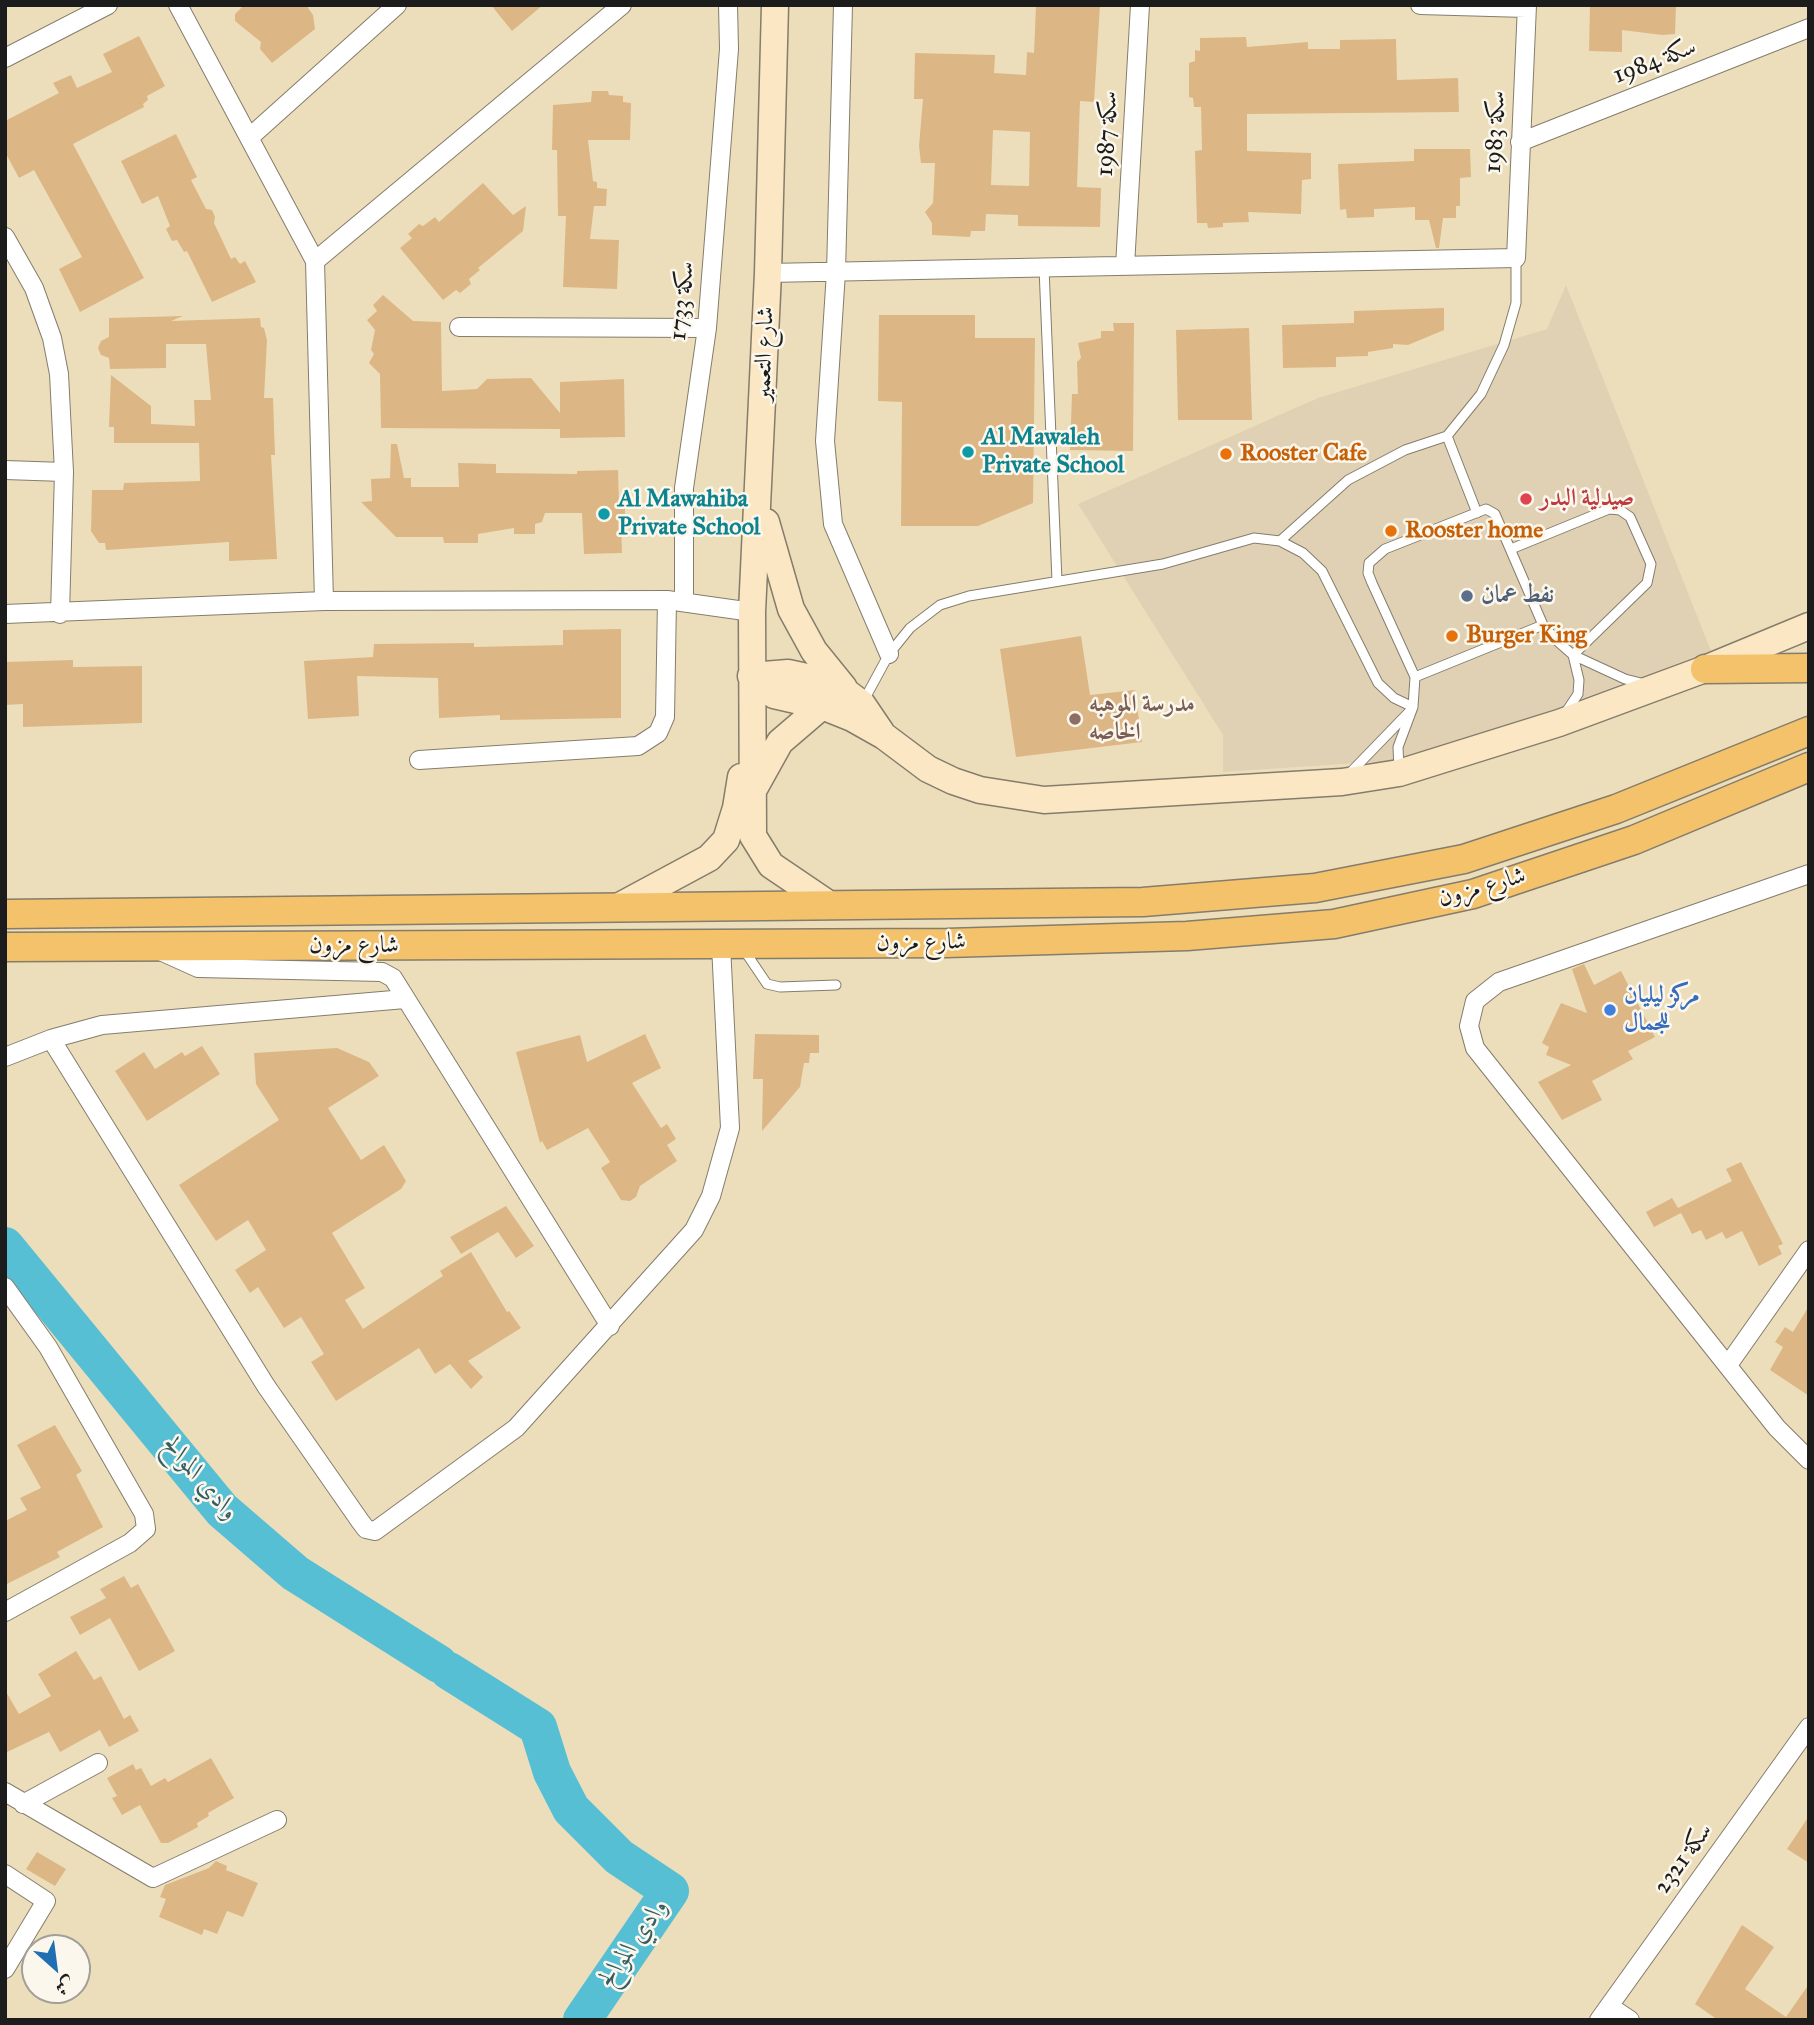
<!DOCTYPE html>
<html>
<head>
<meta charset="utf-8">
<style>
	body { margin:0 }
	#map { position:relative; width:1814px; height:2025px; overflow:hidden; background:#eddebb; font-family:"IM FELL Great Primer",Amiri,serif }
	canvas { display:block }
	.frame { position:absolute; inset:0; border:7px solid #1c1c1c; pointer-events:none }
	.north { position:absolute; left:21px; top:1934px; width:70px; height:70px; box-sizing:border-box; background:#fbf7ec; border:2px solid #a29f99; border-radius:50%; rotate:152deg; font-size:19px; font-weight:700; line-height:28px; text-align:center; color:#1c1c1c }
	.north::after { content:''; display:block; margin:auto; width:24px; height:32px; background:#1f6fb2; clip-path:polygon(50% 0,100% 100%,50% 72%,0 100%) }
</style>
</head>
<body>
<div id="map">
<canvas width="1814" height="2025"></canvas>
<div class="frame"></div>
<div class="north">ش</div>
</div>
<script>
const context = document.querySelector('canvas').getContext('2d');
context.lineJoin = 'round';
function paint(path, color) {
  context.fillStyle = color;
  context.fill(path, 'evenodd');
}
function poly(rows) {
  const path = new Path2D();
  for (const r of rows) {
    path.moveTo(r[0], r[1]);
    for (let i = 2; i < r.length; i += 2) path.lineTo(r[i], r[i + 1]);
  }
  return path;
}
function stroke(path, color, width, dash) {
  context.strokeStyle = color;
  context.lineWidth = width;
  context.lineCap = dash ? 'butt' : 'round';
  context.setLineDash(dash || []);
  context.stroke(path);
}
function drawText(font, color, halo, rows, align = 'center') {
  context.font = font + ' "IM FELL Great Primer",Amiri,serif';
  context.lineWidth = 5;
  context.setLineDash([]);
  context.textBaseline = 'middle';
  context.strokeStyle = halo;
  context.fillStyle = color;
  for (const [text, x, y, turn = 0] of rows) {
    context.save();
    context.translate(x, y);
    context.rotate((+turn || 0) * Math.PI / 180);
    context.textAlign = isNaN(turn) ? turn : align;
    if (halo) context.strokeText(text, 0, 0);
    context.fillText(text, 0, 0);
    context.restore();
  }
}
const built = poly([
	[1566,285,1711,651,1419,759,1223,772,1223,735,1078,504,1318,398,1547,329]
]);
const river = poly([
	[5,1246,222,1510,295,1573,439,1664],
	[449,1671,538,1727,552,1772,571,1809,619,1857,670,1891,582,2020]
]);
const building = poly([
	[244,5,306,5,313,15,315,29,272,63,260,49,261,42,235,21,235,14],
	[491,5,543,5,512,31],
	[1036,5,1100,5,1094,102,1080,101,1077,187,1101,188,1100,227,1018,226,1018,215,986,214,985,231,971,231,970,237,932,235,932,223,925,212,933,203,935,163,921,163,919,146,923,99,914,99,915,53,995,55,994,73,1026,75,1027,52,1034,53],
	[993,130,1030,132,1029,186,991,185],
	[1590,5,1676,5,1675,34,1662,35,1622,30,1622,52,1589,51],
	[139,36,165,86,147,96,148,100,143,104,144,107,73,144,144,278,80,312,59,269,82,257,34,170,19,178,5,152,5,121,59,93,53,83,71,75,77,88,112,72,103,54],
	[1246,37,1247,47,1308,42,1308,49,1340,49,1340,40,1396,39,1397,80,1458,78,1459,112,1247,114,1247,151,1311,153,1311,179,1302,180,1301,214,1248,212,1249,222,1223,223,1223,227,1208,228,1207,223,1197,223,1195,151,1202,150,1201,107,1194,107,1193,98,1189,97,1189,63,1195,61,1195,50,1200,51,1200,38],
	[592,91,608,91,609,95,623,96,623,102,631,103,630,140,588,140,593,181,597,182,597,188,607,189,606,206,594,206,590,239,619,240,617,289,563,287,566,216,558,216,557,150,552,150,553,105,591,102],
	[176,134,197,177,191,180,206,209,212,210,215,217,214,223,231,259,235,257,240,264,245,261,256,282,212,302,187,251,184,252,177,240,172,241,166,229,170,226,158,196,142,204,121,161],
	[1414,149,1470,149,1471,177,1460,178,1460,206,1456,206,1456,218,1443,218,1439,248,1436,248,1429,220,1415,220,1415,207,1374,209,1374,217,1347,218,1346,209,1340,210,1338,164,1414,161],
	[483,183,513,215,526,206,523,231,478,268,480,270,469,279,471,284,460,293,456,290,443,300,400,248,412,238,408,234,419,224,423,226,435,217,439,222],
	[383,295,413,321,441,322,442,391,477,389,487,379,531,378,560,413,560,382,624,379,625,437,560,438,560,429,381,428,380,374,369,363,374,354,371,350,375,330,367,320,377,311,373,305],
	[1444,308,1444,330,1408,345,1393,344,1393,348,1368,352,1368,356,1336,357,1336,367,1283,368,1282,325,1354,323,1354,311],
	[879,315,975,315,975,338,1035,338,1033,503,978,526,901,526,902,402,878,401],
	[183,316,171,321,260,318,261,327,264,328,267,340,264,398,273,398,275,455,271,455,277,559,229,561,229,542,106,550,105,543,99,543,91,531,92,490,123,490,124,483,200,481,199,443,114,443,114,427,109,427,111,375,151,406,151,424,195,426,194,400,211,400,206,344,166,344,166,368,110,369,109,358,101,355,98,348,101,341,109,337,109,318],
	[1113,323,1134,323,1133,451,1070,450,1072,394,1078,394,1077,362,1081,358,1078,343,1101,338,1101,331,1114,331],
	[1249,328,1252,420,1178,420,1176,330],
	[391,444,397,444,404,478,411,478,411,487,459,487,458,463,496,464,496,473,577,474,577,471,618,470,619,504,625,505,625,522,621,522,622,553,584,554,582,513,545,513,542,522,535,524,535,534,514,534,514,528,478,534,478,543,444,543,443,537,396,537,361,502,372,501,371,479,390,478],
	[621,629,621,718,500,720,500,715,439,718,438,678,357,676,359,716,308,719,304,661,373,657,374,644,474,643,474,647,563,645,563,630],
	[1081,636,1090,695,1135,690,1142,742,1016,757,1000,649],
	[73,660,73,667,142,666,142,723,23,727,23,704,5,705,5,662],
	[1584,964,1594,985,1621,971,1655,1037,1628,1051,1633,1059,1592,1081,1602,1100,1562,1120,1538,1082,1571,1065,1546,1055,1549,1047,1542,1043,1561,1003,1587,1013,1572,969],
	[645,1034,661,1068,632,1083,661,1128,667,1124,676,1139,667,1145,677,1161,640,1186,636,1197,630,1201,621,1200,603,1171,601,1168,610,1162,588,1128,547,1150,542,1141,540,1143,516,1052,580,1035,587,1062],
	[755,1034,819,1035,819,1053,810,1053,809,1063,804,1063,800,1087,762,1131,763,1079,753,1079],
	[202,1046,220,1074,147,1121,115,1071,144,1052,155,1069,182,1052,185,1056],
	[337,1048,369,1062,379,1076,328,1108,361,1160,384,1145,406,1181,401,1189,332,1233,365,1288,345,1300,363,1329,443,1276,440,1271,471,1252,507,1312,509,1311,521,1328,468,1361,483,1377,471,1389,450,1364,435,1374,419,1348,336,1401,311,1362,324,1354,301,1317,284,1328,258,1287,250,1293,235,1270,266,1250,248,1220,216,1241,179,1185,279,1120,256,1084,254,1053],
	[1741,1162,1783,1244,1778,1246,1782,1254,1759,1266,1742,1231,1726,1239,1722,1232,1706,1240,1701,1230,1692,1234,1681,1213,1654,1227,1646,1212,1672,1198,1678,1208,1732,1181,1726,1169],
	[506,1206,534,1246,516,1258,498,1232,461,1254,450,1237],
	[1809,1306,1809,1396,1770,1370,1783,1347,1775,1342,1785,1327,1793,1332],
	[55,1425,82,1471,76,1475,103,1527,57,1552,60,1557,5,1585,5,1521,27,1510,20,1498,41,1488,17,1445],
	[124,1576,131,1588,138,1584,175,1651,139,1671,110,1618,80,1635,70,1617,106,1598,100,1589],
	[76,1651,94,1680,101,1676,124,1719,130,1715,139,1731,109,1747,100,1730,60,1752,49,1732,5,1753,5,1690,19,1714,51,1696,38,1674],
	[211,1758,234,1798,208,1813,209,1816,197,1823,198,1827,168,1843,161,1843,140,1805,122,1815,112,1798,117,1796,107,1778,133,1764,136,1770,141,1768,151,1786,165,1778,168,1782],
	[1809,1816,1809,1863,1787,1849],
	[37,1852,66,1869,55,1886,26,1869],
	[216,1861,227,1866,226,1870,258,1883,243,1917,227,1911,217,1934,204,1929,202,1935,159,1917,166,1899,160,1897,165,1885,209,1868],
	[1742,1925,1774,1947,1745,1989,1786,2017,1809,1984,1809,2020,1718,2020,1695,2004]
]);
const lane = poly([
	[1044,268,1057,581],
	[1447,436,1477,513],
	[1280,541,1348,480,1405,450,1447,436,1481,394,1504,345,1516,303,1516,258],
	[1511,549,1609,509,1620,510,1630,517,1651,564,1647,583,1573,655],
	[1415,677,1543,625],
	[863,702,889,654,910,628,940,605,969,596,1163,564,1254,538,1280,541,1303,553,1322,571,1378,683,1394,698,1413,707],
	[1566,712,1578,694,1579,680,1573,655],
	[1399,769,1398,747,1413,707,1415,677,1372,583,1368,573,1369,563,1385,549,1486,509,1495,514,1543,625,1556,640,1573,655,1625,679,1645,684],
	[1349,774,1410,711],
	[744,950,767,984,780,987,836,985]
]);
const street = poly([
	[178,5,315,261],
	[843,5,836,272,825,441,833,524,889,654],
	[1420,5,1526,8],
	[5,58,108,5],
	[250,137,397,5],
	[1520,142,1809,28],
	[5,237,34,288,52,338,59,374,64,472,60,614],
	[1125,266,1140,5],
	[768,273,1516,258,1527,5],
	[459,327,707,328],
	[5,470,64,472],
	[684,600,684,488,707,328,729,49,728,5],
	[324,601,315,261,622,5],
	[5,614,324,601,667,600,752,612],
	[419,760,638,746,658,733,665,717,667,600],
	[1809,874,1499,982,1475,1001,1469,1026,1475,1048,1777,1428,1809,1460],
	[158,950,198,968,382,972,393,978,610,1326],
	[51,1039,266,1386,360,1521,366,1529,375,1531,516,1428,694,1230,711,1196,730,1128,721,945],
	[5,1057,51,1039,102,1025,405,999],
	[5,1287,48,1347,144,1514,146,1529,130,1543,5,1612],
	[1728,1365,1809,1250],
	[5,1792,153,1878,277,1820],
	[23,1804,98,1763],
	[5,1874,46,1901,5,1969],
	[1609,2006,1630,2020],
	[1599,2020,1809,1727]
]);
const secondary = poly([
	[775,5,768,273,752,612,753,836,771,865,830,905],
	[766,522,791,609,814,651,844,688],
	[751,676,774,695,822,706,852,718,884,736,928,769,953,781,980,790,1044,800,1342,782,1399,773,1559,723,1705,669,1809,626],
	[751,676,788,673,834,683,862,704,881,732],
	[755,787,780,742,822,706],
	[616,908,709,858,726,840,736,808,741,777]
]);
const primary = poly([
	[1705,669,1809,668],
	[5,914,1143,902,1315,888,1464,859,1616,809,1809,731],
	[5,947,947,943,1187,936,1334,924,1473,894,1634,840,1809,767]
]);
const markers = [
	[968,452,7,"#0f9aa8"],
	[1226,454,7,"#e8710a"],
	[1526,499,7,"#e0444e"],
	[604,514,7,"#0f9aa8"],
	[1391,531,7,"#e8710a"],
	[1467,596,7,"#5c6f8a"],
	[1452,636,7,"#e8710a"],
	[1075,719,7,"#8d6e63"],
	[1610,1010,7,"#3f7fe0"]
];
const streetNames = [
	["سكة 1984",1655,62,-21],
	["سكة 1983",1496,132,-87],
	["سكة 1987",1108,134,-87],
	["سكة 1733",683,301,-84],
	["شارع التعمير",765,354,-88],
	["شارع مزون",1482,888,-16],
	["شارع مزون",921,943,-1],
	["شارع مزون",354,946],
	["سكة 2321",1684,1859,-54]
];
const cultureNames = [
	["Al Mawaleh",982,438],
	["Private School",982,466],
	["Al Mawahiba",618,500],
	["Private School",618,528]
];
const foodNames = [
	["Rooster Cafe",1240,454],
	["Rooster home",1405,531],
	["Burger King",1466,636]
];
const healthNames = [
	["صيدلية البدر",1540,499]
];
const serviceNames = [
	["نفط عمان",1481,596]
];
const educationNames = [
	["مدرسة الموهبه",1089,705],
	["الخاصه",1089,733]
];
const shopNames = [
	["مركز ليليان",1624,996],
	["للجمال",1624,1024]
];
const waterNames = [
	["وادي الموالح",200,1479,49],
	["وادي الموالح",634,1943,-55]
];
paint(built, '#e1d1b4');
stroke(river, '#57bfd4', 38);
paint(building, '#dcb785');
stroke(lane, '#847d6c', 11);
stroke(street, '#847d6c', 20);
stroke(secondary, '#847d6c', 29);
stroke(primary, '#847d6c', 31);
stroke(lane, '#fff', 9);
stroke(street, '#fff', 18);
stroke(secondary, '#fbe7c3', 26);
stroke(primary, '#f4c26a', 28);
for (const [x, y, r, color] of markers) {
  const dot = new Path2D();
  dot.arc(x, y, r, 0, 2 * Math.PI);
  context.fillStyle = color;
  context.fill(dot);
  stroke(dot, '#fbf7ec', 2.5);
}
drawText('24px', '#1c1c1c', '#fbf7ec', streetNames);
drawText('bold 24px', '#0d838f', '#fbf7ec', cultureNames, 'left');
drawText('bold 24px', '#c56008', '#fbf7ec', foodNames, 'left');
drawText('bold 24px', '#be3a42', '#fbf7ec', healthNames, 'left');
drawText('bold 24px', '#4e5e75', '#fbf7ec', serviceNames, 'left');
drawText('bold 24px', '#785e54', '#fbf7ec', educationNames, 'left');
drawText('bold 24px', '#366cbe', '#fbf7ec', shopNames, 'left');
drawText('italic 26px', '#345d66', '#fbf7ec', waterNames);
</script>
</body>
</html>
